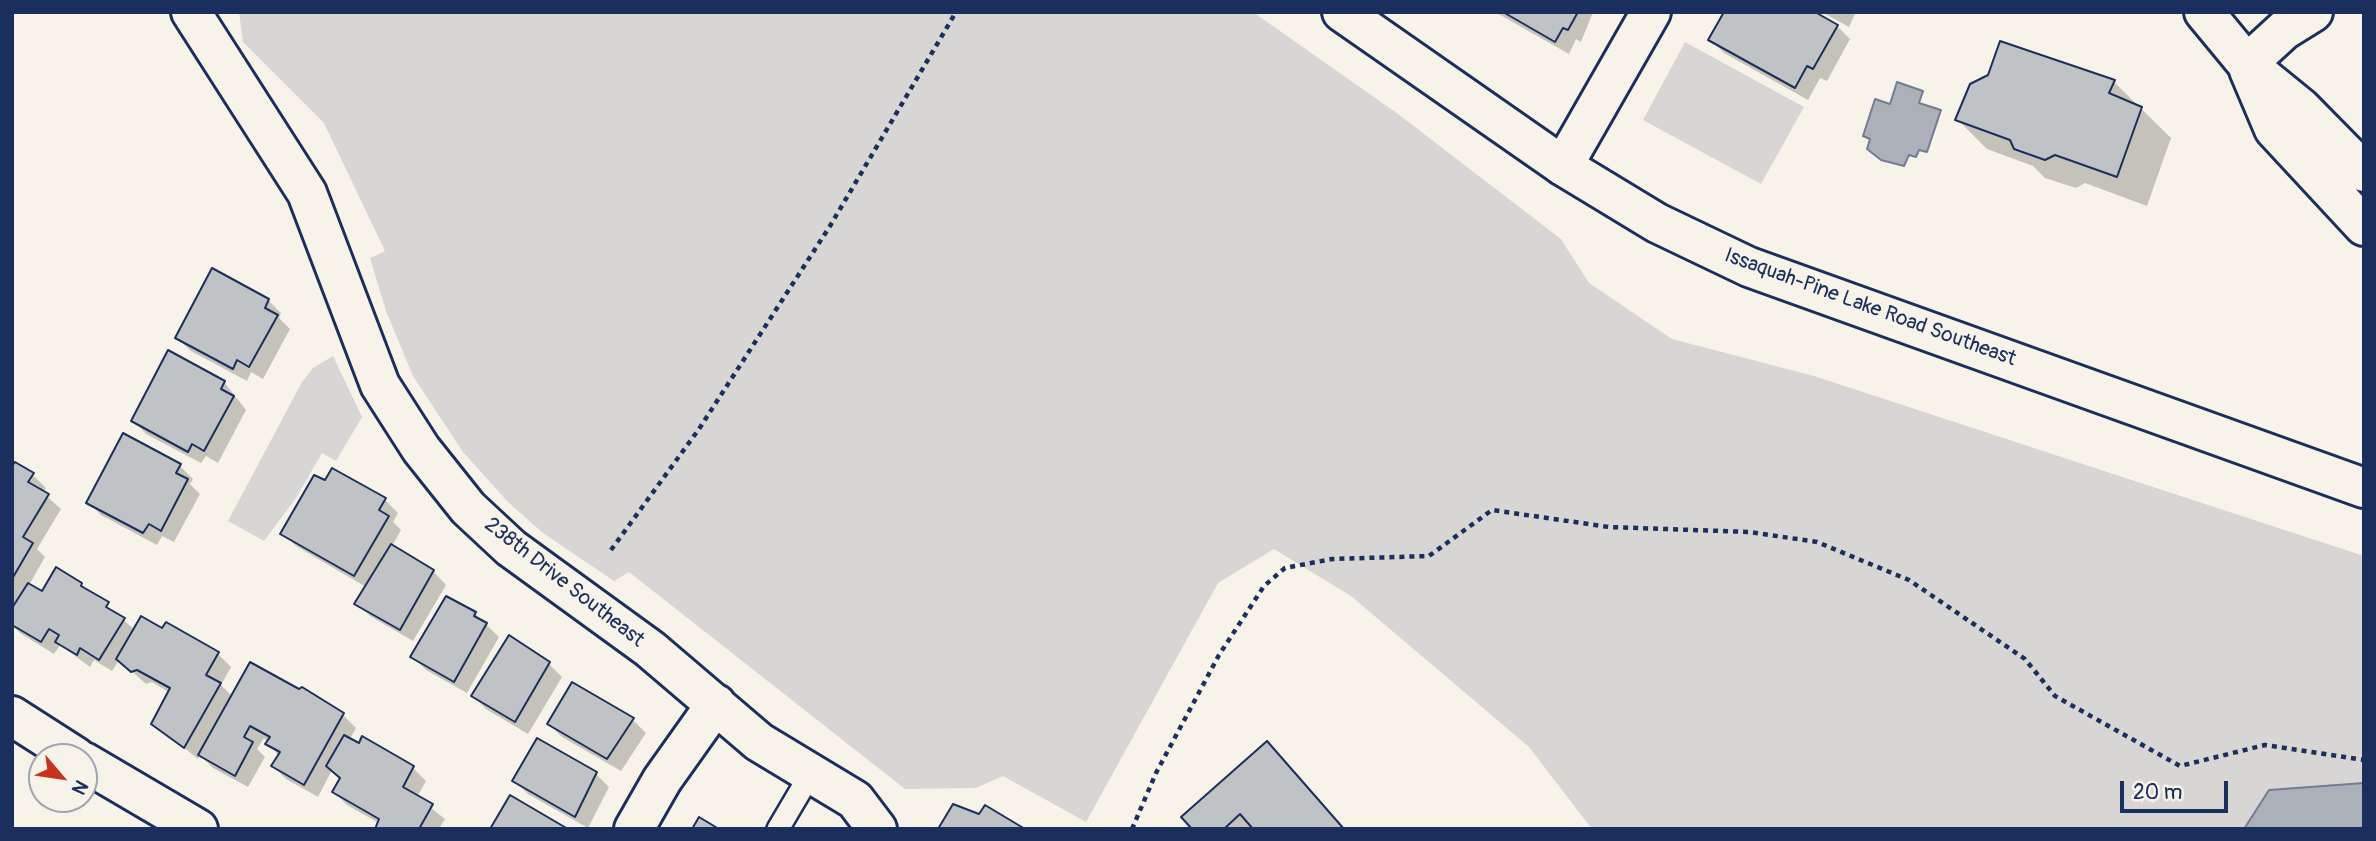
<!DOCTYPE html>
<html>
<head>
<meta charset="utf-8">
<style>
	body { margin:0 }
	#map { position:relative; width:2376px; height:841px; overflow:hidden; background:#f7f3e8; font-family:Pangolin,sans-serif }
	canvas { display:block }
	.frame { position:absolute; inset:0; border:14px solid #1b2f5e; pointer-events:none }
	.north { position:absolute; left:28px; top:743px; width:70px; height:70px; box-sizing:border-box; background:#f7f3e8; border:2px solid #9fa5b1; border-radius:50%; rotate:119deg; font-size:19px; font-weight:700; line-height:28px; text-align:center; color:#1b2f5e }
	.north::after { content:''; display:block; margin:auto; width:24px; height:32px; background:#c8321e; clip-path:polygon(50% 0,100% 100%,50% 72%,0 100%) }
	.scale { position:absolute; left:2120px; top:781px; width:108px; height:32px; box-sizing:border-box; border:4px solid #1b2f5e; border-top:0; padding-left:9px; font-size:21px; line-height:24px; white-space:nowrap; color:#1b2f5e; -webkit-text-stroke:5px #f7f3e8; paint-order:stroke }
</style>
</head>
<body>
<div id="map">
<canvas width="2376" height="841"></canvas>
<div class="frame"></div>
<div class="north">N</div>
<div class="scale">20 m</div>
</div>
<script>
const context = document.querySelector('canvas').getContext('2d');
context.lineJoin = 'round';
function paint(path, color) {
  context.fillStyle = color;
  context.fill(path, 'evenodd');
}
function poly(rows) {
  const path = new Path2D();
  for (const r of rows) {
    path.moveTo(r[0], r[1]);
    for (let i = 2; i < r.length; i += 2) path.lineTo(r[i], r[i + 1]);
  }
  return path;
}
function stroke(path, color, width, dash) {
  context.strokeStyle = color;
  context.lineWidth = width;
  context.lineCap = dash ? 'butt' : 'round';
  context.setLineDash(dash || []);
  context.stroke(path);
}
function drawText(font, color, halo, rows, align = 'center') {
  context.font = font + ' Pangolin,sans-serif';
  context.lineWidth = 7;
  context.setLineDash([]);
  context.textBaseline = 'middle';
  context.strokeStyle = halo;
  context.fillStyle = color;
  for (const [text, x, y, turn = 0] of rows) {
    context.save();
    context.translate(x, y);
    context.rotate((+turn || 0) * Math.PI / 180);
    context.textAlign = isNaN(turn) ? turn : align;
    if (halo) context.strokeText(text, 0, 0);
    context.fillText(text, 0, 0);
    context.restore();
  }
}
const green = poly([
	[239,12,1253,12,1398,114,1561,239,1589,283,1672,339,1814,376,2364,556,2364,829,1592,829,1529,747,1351,596,1274,549,1218,583,1086,822,1003,776,976,788,905,789,629,572,614,581,543,533,508,502,463,452,413,376,386,311,370,258,385,251,324,123,243,42],
	[1685,42,1804,107,1761,184,1643,120],
	[333,356,362,417,336,461,322,453,296,498,264,541,228,521,302,382,313,368]
]);
const water = poly([
	[1897,82,1923,91,1919,103,1941,110,1927,152,1919,150,1916,157,1909,155,1904,166,1881,160,1867,149,1870,139,1863,136,1875,99,1890,104,1897,82],
	[2364,783,2364,829,2244,829,2269,790,2364,783]
]);
const shadow = poly([
	[1495,12,1593,12,1581,42,1576,39,1569,54],
	[1822,12,1856,12,1849,27],
	[1837,26,1850,39,1827,81,1820,78,1808,100,1724,53,1711,40],
	[2114,82,2171,138,2147,206,2085,183,2076,188,2045,178,2033,166,1987,149,1957,119],
	[268,300,281,313,279,318,290,329,263,379,251,372,247,381,191,351,177,338],
	[224,382,246,410,218,463,206,456,201,463,146,434,133,420],
	[15,464,33,475,46,488,43,493,61,509,37,549,45,557,29,585,42,594,81,584,135,630,218,654,231,667,221,685,233,697,343,715,356,728,349,740,359,745,363,739,413,768,426,781,417,797,445,819,439,829,377,829,379,823,347,805,334,792,342,779,332,770,318,797,286,779,273,766,279,756,264,738,257,749,265,757,248,787,213,768,200,755,198,759,153,723,170,693,152,682,146,684,119,660,112,671,94,660,90,667,60,645,54,654,20,633,12,625,12,612,17,604,12,601,12,469],
	[180,466,193,479,190,484,200,494,174,542,162,536,157,545,101,515,88,502],
	[326,483,385,500,398,513,393,522,401,530,392,546,433,571,446,585,413,641,370,616,357,603,366,587,296,546,283,533],
	[475,614,499,637,467,693,426,670,413,657],
	[549,664,562,677,528,734,486,709,473,696],
	[633,720,646,733,621,771,562,737,549,724],
	[1285,762,1344,829,1194,829],
	[596,774,609,787,588,828,528,794,515,781]
]);
const building = poly([
	[1503,12,1578,12,1568,30,1563,28,1555,42,1503,12],
	[1724,12,1815,12,1838,25,1813,69,1807,66,1795,88,1708,40,1724,12],
	[2000,41,2115,80,2109,93,2142,107,2117,177,2055,155,2045,160,2014,149,2010,140,1955,120,1970,84,1988,75,2000,41],
	[212,268,269,299,265,308,278,315,249,367,237,360,233,369,175,338,212,268],
	[168,350,225,381,221,389,234,396,204,451,192,444,188,452,131,421,168,350],
	[123,433,181,464,176,473,188,479,161,531,149,524,143,533,86,503,123,433],
	[15,462,34,473,28,482,49,494,23,537,33,543,12,579,12,466,15,462],
	[332,468,386,498,379,510,389,516,354,576,280,534,314,475,325,480,332,468],
	[391,544,434,570,400,630,354,604,391,544],
	[56,567,82,583,81,586,109,602,106,607,125,618,99,660,80,648,77,655,55,642,59,635,49,629,41,642,12,625,12,608,28,583,42,591,56,567],
	[446,596,476,612,474,616,487,623,454,682,410,657,446,596],
	[141,616,162,628,166,622,219,652,206,675,221,683,184,748,151,724,170,688,137,670,131,672,116,659,141,616],
	[509,635,550,662,515,722,471,696,509,635],
	[250,662,299,689,302,687,344,713,304,785,271,766,280,752,265,744,270,737,250,726,244,737,253,742,235,776,198,755,250,662],
	[572,682,634,718,607,759,547,724,572,682],
	[344,735,359,743,362,736,414,766,403,787,433,804,419,829,375,829,379,819,332,792,340,778,326,766,344,735],
	[537,738,597,772,575,817,512,781,537,738],
	[1267,741,1344,829,1253,829,1240,814,1224,829,1192,829,1181,817,1267,741],
	[510,795,568,829,490,829,510,795],
	[953,804,979,814,985,805,1025,829,938,829,953,804],
	[699,817,719,829,692,829,699,817]
]);
const path = poly([
	[611,550,699,429,830,226,956,12],
	[1132,829,1156,773,1219,655,1264,586,1285,568,1332,559,1429,556,1492,510,1609,527,1750,532,1817,542,1909,580,2025,659,2055,696,2180,766,2265,745,2364,760]
]);
const service = poly([
	[778,829,811,773]
]);
const minor = poly([
	[191,12,307,193,380,385,421,449,468,508,511,548,650,649,759,742,855,800,877,829],
	[2204,12,2247,64,2301,108,2364,172],
	[2247,64,2284,30,2313,12],
	[2249,70,2274,129,2364,226],
	[1563,166,1651,12],
	[12,716,76,757],
	[84,762,198,829],
	[634,829,662,780,716,704]
]);
const secondary = poly([
	[1342,12,1563,166,1657,223,1749,267,2364,488]
]);
const streetNames = [
	["Issaquah-Pine Lake Road Southeast",1870,308,20],
	["238th Drive Southeast",564,583,38]
];
paint(green, '#d7d6d4');
paint(water, '#acb0b9');
stroke(water, '#727c95', 2);
paint(shadow, '#0003');
paint(building, '#c0c3c5');
stroke(building, '#1b2f5e', 2);
stroke(service, '#1b2f5e', 26);
stroke(minor, '#1b2f5e', 44);
stroke(secondary, '#1b2f5e', 44);
stroke(path, '#1b2f5e', 4.5, [5, 5]);
stroke(service, '#f7f3e8', 21);
stroke(minor, '#f7f3e8', 38);
stroke(secondary, '#f7f3e8', 38);
drawText('21px', '#1b2f5e', '#f7f3e8', streetNames);
</script>
</body>
</html>
